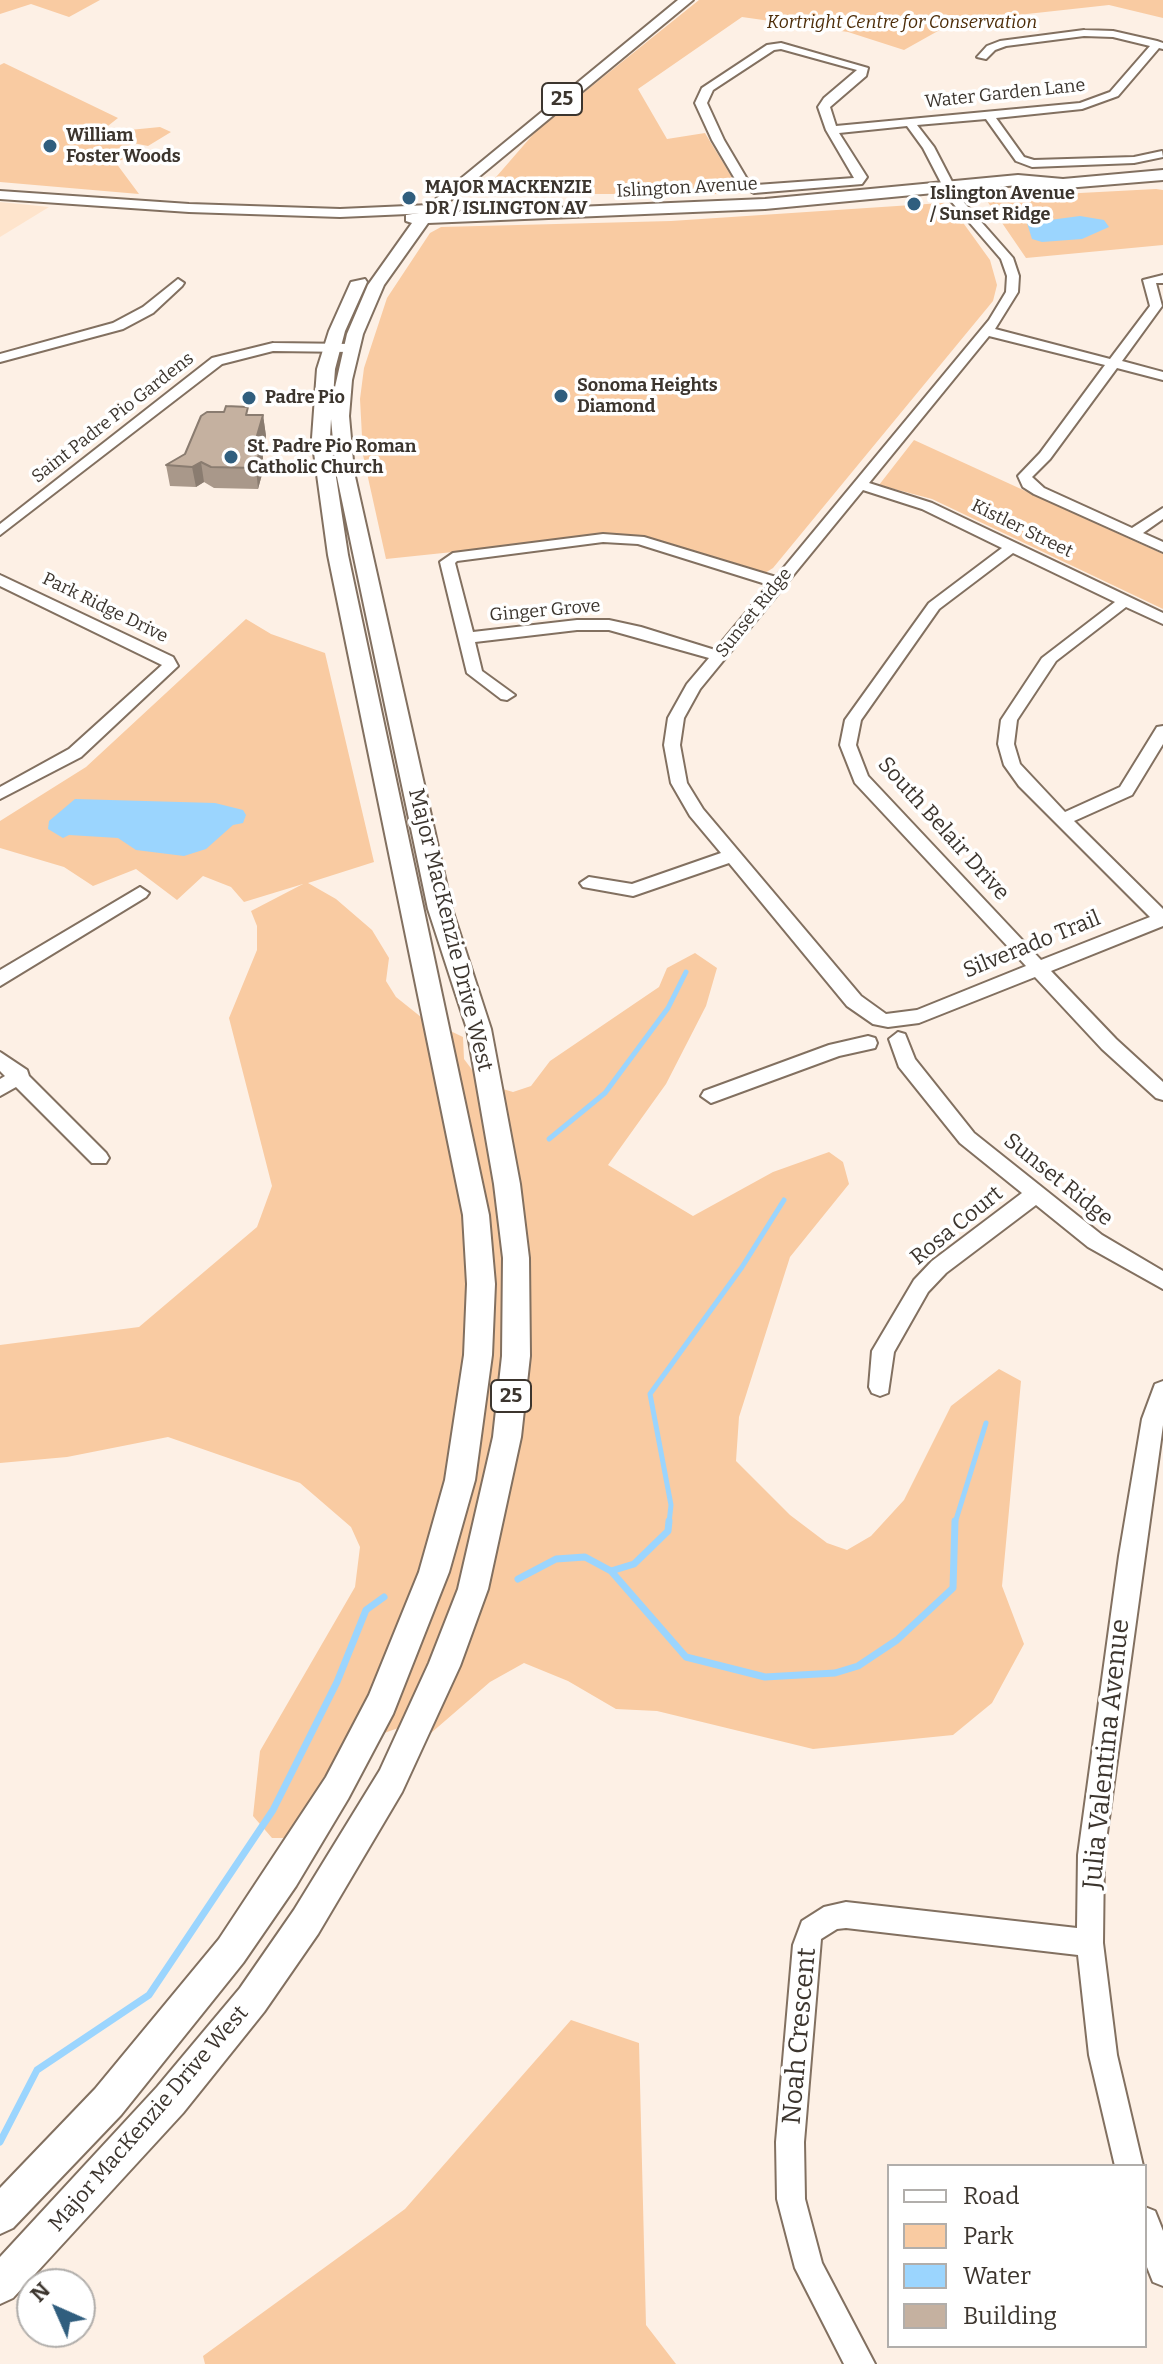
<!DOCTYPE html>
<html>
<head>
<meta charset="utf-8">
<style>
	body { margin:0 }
	#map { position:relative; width:1163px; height:2364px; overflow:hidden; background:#fdf0e5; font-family:Bitter,serif }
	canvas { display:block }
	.legend { position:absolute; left:887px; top:2164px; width:260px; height:184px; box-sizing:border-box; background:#fff; border:2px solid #b1aeab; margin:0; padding:10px 14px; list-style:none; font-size:24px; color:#3c352e }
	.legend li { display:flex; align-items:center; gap:16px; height:40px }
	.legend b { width:40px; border:2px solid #b1aeab }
	.north { position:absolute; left:16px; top:2268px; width:80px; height:80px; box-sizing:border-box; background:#fff; border:2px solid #b1aeab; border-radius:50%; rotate:315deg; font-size:22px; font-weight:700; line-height:32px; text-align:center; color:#3c352e }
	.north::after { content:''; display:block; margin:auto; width:28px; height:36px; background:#305e7e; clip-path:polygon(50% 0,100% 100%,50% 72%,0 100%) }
</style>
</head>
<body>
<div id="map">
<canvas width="1163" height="2364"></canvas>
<ul class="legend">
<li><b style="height:10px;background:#fff"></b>Road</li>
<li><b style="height:22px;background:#f9cba2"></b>Park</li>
<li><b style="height:22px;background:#9bd5fe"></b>Water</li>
<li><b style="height:22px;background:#c5b1a0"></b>Building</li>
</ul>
<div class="north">N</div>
</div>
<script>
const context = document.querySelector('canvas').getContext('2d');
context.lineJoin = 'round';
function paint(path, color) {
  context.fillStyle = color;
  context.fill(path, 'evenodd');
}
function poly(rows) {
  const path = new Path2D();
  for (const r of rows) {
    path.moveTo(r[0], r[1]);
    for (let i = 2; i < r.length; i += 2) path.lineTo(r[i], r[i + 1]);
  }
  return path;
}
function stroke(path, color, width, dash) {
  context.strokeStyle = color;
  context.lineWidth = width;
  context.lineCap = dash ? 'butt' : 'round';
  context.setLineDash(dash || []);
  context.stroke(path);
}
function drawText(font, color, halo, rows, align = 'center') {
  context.font = font + ' Bitter,serif';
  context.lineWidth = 7;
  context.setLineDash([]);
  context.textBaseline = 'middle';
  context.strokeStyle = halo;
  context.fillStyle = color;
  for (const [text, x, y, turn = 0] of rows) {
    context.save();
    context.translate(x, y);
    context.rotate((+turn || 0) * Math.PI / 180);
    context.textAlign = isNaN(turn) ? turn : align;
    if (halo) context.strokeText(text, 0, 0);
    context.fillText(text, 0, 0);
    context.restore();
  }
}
const built = poly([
	[0,202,49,207,0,237]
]);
const green = poly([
	[0,0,100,0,69,17,31,4,0,14],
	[699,0,1163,0,1163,18,1109,5,954,22,904,50,848,32,742,17,638,89,667,139,705,133,742,194,515,194,498,190,490,184,536,131],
	[4,63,118,118,99,133,160,127,171,132,148,146,133,143,118,152,125,158,116,163,139,194,0,182,0,65],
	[1156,189,1163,190,1163,245,1026,258,985,198],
	[942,203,951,206,990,260,997,285,993,301,773,568,765,573,662,542,615,535,386,559,363,455,360,399,364,368,387,298,430,233,441,227,671,221],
	[914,440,1163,554,1163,609,932,499,879,485],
	[246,619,271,634,325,653,374,862,308,883,336,899,372,930,389,958,386,981,396,997,421,1017,463,1037,464,1059,482,1083,513,1092,531,1086,550,1061,659,987,667,968,695,953,717,968,706,1006,666,1084,608,1165,693,1216,773,1172,829,1152,843,1162,849,1184,790,1257,739,1417,736,1461,790,1515,827,1543,847,1550,871,1536,904,1500,951,1406,999,1369,1021,1381,1002,1586,1024,1644,992,1703,953,1735,813,1749,657,1711,616,1709,568,1681,524,1663,490,1682,431,1733,404,1726,373,1737,289,1838,272,1838,253,1816,260,1751,355,1587,360,1547,351,1527,300,1483,168,1437,67,1457,0,1463,0,1345,139,1327,257,1227,272,1186,229,1018,257,950,257,926,251,911,303,884,244,902,231,887,203,876,177,900,136,869,93,886,64,867,0,848,0,821,86,767],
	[571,2020,639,2043,646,2325,676,2364,205,2364,203,2356,405,2209]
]);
const water = poly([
	[1080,216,1104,220,1109,227,1082,239,1042,242,1032,239,1027,223],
	[75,799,215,803,243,810,246,815,243,823,233,825,206,849,184,856,136,850,118,838,69,835,63,838,48,829,49,821]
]);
const streamFar1 = poly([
	[549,1139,605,1093,668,1008,686,972],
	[669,1523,671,1505,650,1394,742,1267,784,1200],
	[955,1523,986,1423]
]);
const stream = poly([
	[611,1571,634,1564,668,1531,669,1521],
	[518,1579,556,1559,585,1557,611,1571,686,1657,765,1677,835,1673,858,1666,897,1640,953,1588,955,1521],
	[0,2142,37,2070,149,1995,273,1810,337,1682,366,1610,384,1597]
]);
const minor = poly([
	[1084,30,1113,31,1157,41,1163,43,1163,49,1159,48,1118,96,1082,109,996,118,1024,157,1034,160,1134,157,1162,151,1163,157,1134,163,1032,167,1016,161,986,119,917,125,934,147,961,199,1013,258,1019,276,1018,292,995,329,1110,359,1150,306,1143,280,1163,275,1163,283,1156,283,1162,306,1122,361,1163,372,1163,380,1117,368,1050,459,1032,477,1044,488,1132,528,1163,508,1163,519,1143,533,1163,542,1163,552,1034,494,1023,487,1018,476,1040,453,1105,365,989,336,869,483,932,503,1163,613,1163,624,1126,607,1056,661,1017,720,1014,744,1020,764,1065,812,1120,787,1157,727,1163,726,1163,744,1132,795,1074,821,1163,909,1163,926,1051,971,1116,1039,1163,1082,1163,1100,1156,1098,1102,1049,1035,977,919,1023,888,1027,873,1024,847,1006,729,863,633,896,583,887,580,883,589,877,632,884,721,853,690,816,671,783,664,745,668,718,687,684,709,658,609,630,577,630,475,642,482,671,515,695,507,700,501,699,467,673,440,562,453,553,603,534,644,537,776,577,989,320,1006,292,1007,276,1001,259,950,200,923,148,907,126,839,133,867,177,862,184,754,193,738,184,712,140,695,103,702,88,767,45,781,43,868,68,866,76,830,107,836,126,1080,103,1110,92,1150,46,1113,37,1084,36,1006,46,995,50,986,59,977,57,987,46,1000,41,1084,30],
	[781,49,857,70,824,98,818,107,826,130,854,178,756,185,747,179,724,140,707,103,713,90,774,50,781,49],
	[863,490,922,509,1002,548,929,603,845,720,840,745,855,783,1026,966,917,1010,886,1014,861,996,703,809,687,783,680,745,684,718,700,689,863,490],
	[603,542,638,544,769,585,715,650,641,627,609,620,577,620,473,632,455,563,457,561,603,542],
	[1013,553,1115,602,1042,658,1001,720,998,744,1004,765,1019,786,1150,917,1041,960,868,776,856,745,861,720,939,609,1013,553],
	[0,191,189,204,340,209,430,205,436,209,430,213,340,217,189,212,0,199,0,191],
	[178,279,184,283,182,286,153,313,123,329,0,362,0,354,113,323,143,307,178,279],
	[273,343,351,344,358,348,351,352,273,351,222,364,0,535,0,524,212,358,273,343],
	[0,575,173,657,178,666,81,757,0,799,0,787,69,749,162,665,0,586,0,575],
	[140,887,149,893,146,897,0,986,0,970,140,887],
	[898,1032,905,1034,915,1059,974,1133,1102,1235,1163,1271,1163,1289,1088,1247,1036,1205,946,1273,928,1292,894,1352,888,1393,880,1396,872,1393,869,1387,872,1351,914,1280,932,1261,1022,1193,960,1143,899,1067,889,1039,898,1032],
	[868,1036,875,1038,877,1043,875,1048,839,1056,711,1103,701,1096,704,1091,829,1045,868,1036],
	[0,1052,27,1070,29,1076,106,1153,109,1158,106,1163,92,1163,16,1087,0,1096,0,1079,5,1076,0,1071,0,1052],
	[1163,1381,1163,1425,1104,1855,1103,1943,1117,2055,1143,2166,1115,2166,1089,2055,1078,1955,846,1928,837,1929,821,1939,804,2142,805,2199,822,2263,875,2364,844,2364,795,2268,777,2199,776,2142,793,1945,802,1921,824,1907,846,1902,1077,1928,1078,1855,1119,1556,1142,1419,1155,1384,1163,1381],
	[1145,2207,1155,2211,1163,2231,1163,2286,1153,2282,1145,2262,1145,2207]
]);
const major = poly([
	[678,0,693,0,435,213,765,199,1018,175,1063,179,1163,170,1163,180,1042,190,1018,185,765,209,428,223,384,285,363,334,352,380,349,416,354,472,452,909,491,1029,520,1184,529,1258,530,1356,521,1437,488,1589,460,1666,402,1792,318,1934,264,2012,183,2113,13,2298,0,2304,0,2257,157,2087,240,1988,294,1910,380,1770,429,1663,458,1589,493,1437,502,1356,503,1258,494,1184,467,1029,428,909,336,472,331,419,330,438,348,555,489,1215,495,1284,492,1355,475,1480,449,1572,393,1714,348,1799,296,1886,243,1963,121,2115,13,2228,0,2234,0,2188,95,2089,219,1939,326,1777,369,1695,419,1572,445,1480,464,1355,467,1284,463,1215,328,555,312,438,317,369,329,331,351,282,365,279,367,282,345,331,335,369,333,396,347,334,368,285,412,223,406,221,406,215,419,213,678,0]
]);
const wall = poly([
	[249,415,263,415,266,436,262,450,264,467,258,489,214,488,204,482,196,487,170,486,166,465]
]);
const shadedWall = poly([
	[263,415,266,436,262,450,264,467,258,489,254,446],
	[201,462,204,482,196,487,192,467]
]);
const building = poly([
	[226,406,248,407,246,415,263,415,254,446,261,447,255,468,211,467,201,462,192,467,166,465,185,454,201,416,207,412,224,412,226,406]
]);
const markers = [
	[50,146,8,"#305e7e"],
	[409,198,8,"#305e7e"],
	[914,204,8,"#305e7e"],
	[561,396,8,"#305e7e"],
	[249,398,8,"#305e7e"],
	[231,457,8,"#305e7e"]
];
const farParknames = [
	["Kortright Centre for Conservation",902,23]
];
const farStreetnames = [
	["Water Garden Lane",1005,94,-6],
	["Islington Avenue",687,188,-3],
	["Saint Padre Pio Gardens",113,418,-38],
	["Kistler Street",1022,529,26],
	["Park Ridge Drive",105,608,26],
	["Ginger Grove",545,611,-5],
	["Sunset Ridge",754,613,-51]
];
const farPoinames = [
	["William",66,136],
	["Foster Woods",66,157],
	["MAJOR MACKENZIE",425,188],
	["DR / ISLINGTON AV",425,209],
	["Islington Avenue",930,194],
	["/ Sunset Ridge",930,215],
	["Sonoma Heights",577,386],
	["Diamond",577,407],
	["Padre Pio",265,398],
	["St. Padre Pio Roman",247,447],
	["Catholic Church",247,468]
];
const shields = [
	[562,99,40],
	[511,1396,40]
];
const shieldNames = [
	["25",562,99],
	["25",511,1396]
];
const streetNames = [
	["South Belair Drive",943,829,48],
	["Major MacKenzie Drive West",450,930,76],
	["Silverado Trail",1032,945,-22],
	["Sunset Ridge",1058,1180,39],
	["Rosa Court",957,1226,-39],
	["Major MacKenzie Drive West",149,2119,-49]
];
const nearStreetnames = [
	["Julia Valentina Avenue",1107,1754,-84],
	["Noah Crescent",800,2036,-85]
];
paint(built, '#fee4cc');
paint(green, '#f9cba2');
paint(water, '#9bd5fe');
stroke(streamFar1, '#9bd5fe', 5);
stroke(stream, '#9bd5fe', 7);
stroke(minor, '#827060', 4);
stroke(major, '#827060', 4);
paint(minor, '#fff');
paint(major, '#fff');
paint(wall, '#a9988a');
paint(shadedWall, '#8a7c70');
paint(building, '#c5b1a0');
stroke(building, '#8a7c70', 2);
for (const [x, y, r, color] of markers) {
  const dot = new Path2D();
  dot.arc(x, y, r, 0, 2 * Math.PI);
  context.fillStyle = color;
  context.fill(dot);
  stroke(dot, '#fff', 3);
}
drawText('italic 18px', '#4d2d09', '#fff', farParknames);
drawText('18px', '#3c352e', '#fff', farStreetnames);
drawText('bold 18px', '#3c352e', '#fff', farPoinames, 'left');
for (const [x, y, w] of shields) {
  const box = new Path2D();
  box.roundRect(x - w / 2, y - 16, w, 32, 6);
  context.fillStyle = '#fff';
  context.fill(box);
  stroke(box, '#3c352e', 2);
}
drawText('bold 20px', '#3c352e', null, shieldNames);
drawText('22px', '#3c352e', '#fff', streetNames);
drawText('26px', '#3c352e', '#fff', nearStreetnames);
</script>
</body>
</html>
